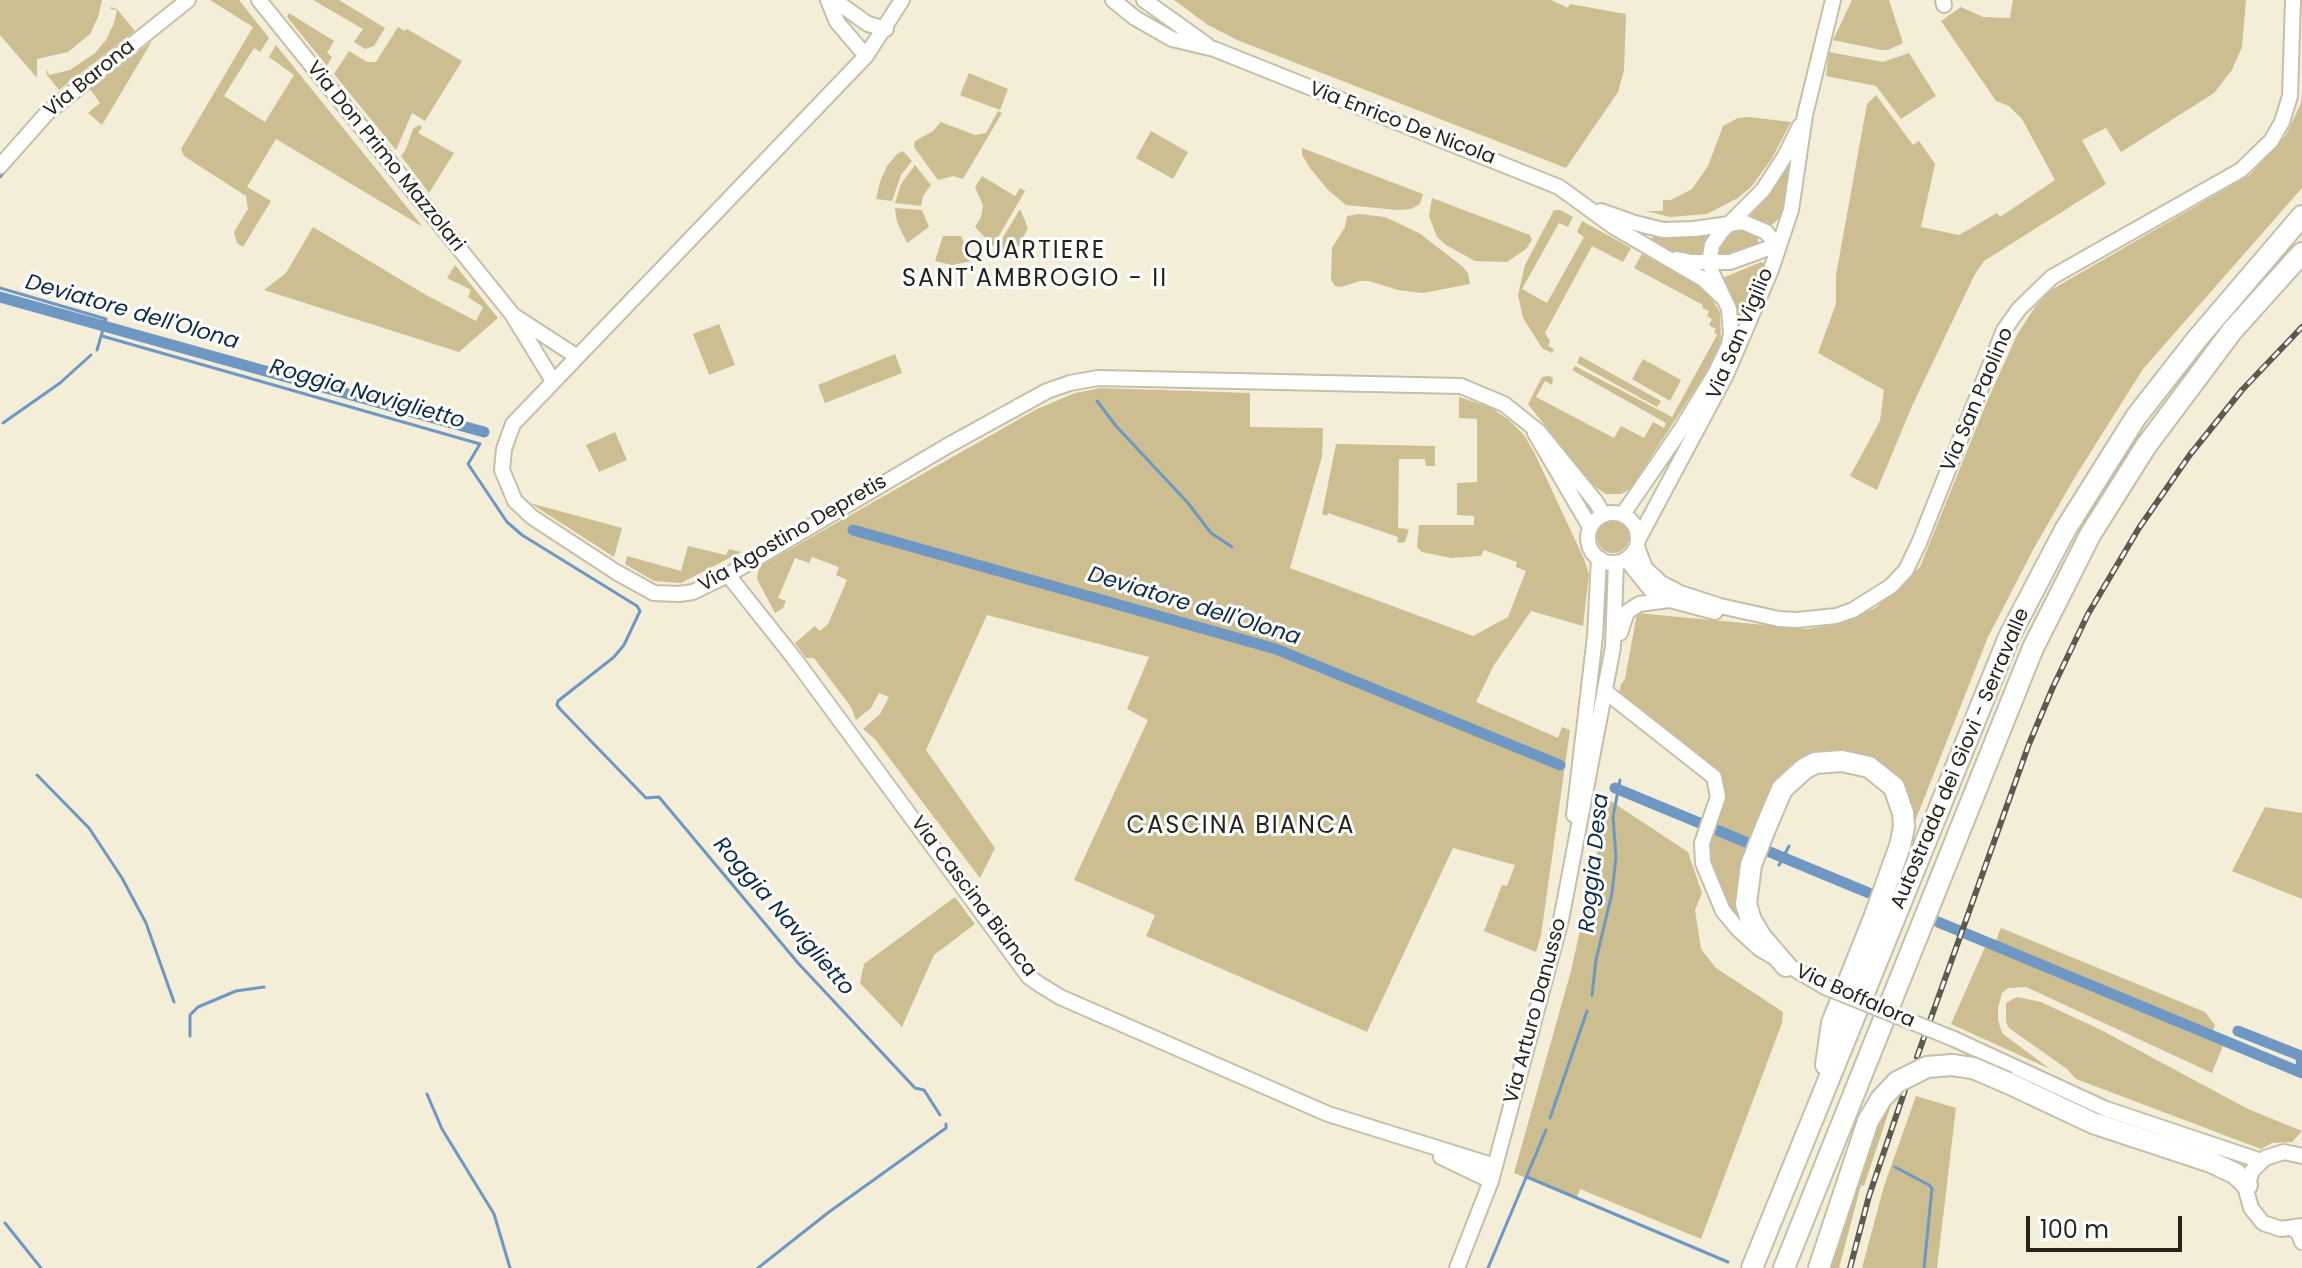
<!DOCTYPE html>
<html>
<head>
<meta charset="utf-8">
<style>
	body { margin:0 }
	#map { position:relative; width:2302px; height:1268px; overflow:hidden; background:#f4eed8; font-family:Poppins,sans-serif }
	canvas { display:block }
	.scale { position:absolute; left:2026px; top:1216px; width:156px; height:36px; box-sizing:border-box; border:4px solid #26231b; border-top:0; padding-left:10px; font-size:24px; line-height:28px; white-space:nowrap; color:#26231b; -webkit-text-stroke:6px #fff; paint-order:stroke }
</style>
</head>
<body>
<div id="map">
<canvas width="2302" height="1268"></canvas>
<div class="scale">100 m</div>
</div>
<script>
const context = document.querySelector('canvas').getContext('2d');
context.lineJoin = 'round';
function paint(path, color) {
  context.fillStyle = color;
  context.fill(path, 'evenodd');
}
function poly(rows) {
  const path = new Path2D();
  for (const r of rows) {
    if (r.length === 3) {
      path.moveTo(r[0] + r[2], r[1]);
      path.arc(r[0], r[1], r[2], 0, 2 * Math.PI);
      continue;
    }
    path.moveTo(r[0], r[1]);
    for (let i = 2; i < r.length; i += 2) path.lineTo(r[i], r[i + 1]);
  }
  return path;
}
function stroke(path, color, width, dash) {
  context.strokeStyle = color;
  context.lineWidth = width;
  context.lineCap = dash ? 'butt' : 'round';
  context.setLineDash(dash || []);
  context.stroke(path);
}
function drawText(font, color, halo, rows, align = 'center') {
  context.font = font + ' Poppins,sans-serif';
  context.lineWidth = 6;
  context.setLineDash([]);
  context.textBaseline = 'middle';
  context.strokeStyle = halo;
  context.fillStyle = color;
  for (const [text, x, y, turn = 0] of rows) {
    context.save();
    context.translate(x, y);
    context.rotate((+turn || 0) * Math.PI / 180);
    context.textAlign = isNaN(turn) ? turn : align;
    if (halo) context.strokeText(text, 0, 0);
    context.fillText(text, 0, 0);
    context.restore();
  }
}
const green = poly([
	[0,0,102,0,98,17,90,34,68,52,37,59,37,78,0,35],
	[210,0,239,0,269,38,260,52,254,48,224,96,265,122,294,75,269,57,276,45,423,227,276,139,247,187,271,201,243,247,237,243,234,232,248,209,246,196,184,156,181,149,253,27],
	[313,0,339,0,385,28,374,46,365,49,354,42,363,29],
	[1174,0,1551,0,1568,8,1570,4,1626,14,1624,70,1618,92,1566,168,1237,40,1208,25],
	[1852,0,1889,0,1903,43,1888,50,1881,50,1833,40],
	[2013,0,2246,0,2242,47,2232,70,2214,93,2137,142,2121,152,2106,128,2082,140,2106,184,1984,261,1975,274,1912,406,1877,490,1850,476,1880,421,1884,390,1818,353,1836,304,1836,275,1867,104,1876,95,1913,145,1919,141,1935,164,1921,227,1959,235,1997,213,2000,217,2055,180,2022,119,2009,106,1996,101,1941,21,1961,7,1983,17,2010,18],
	[111,7,117,9,135,31,59,90,47,75,46,68,49,75,70,70,95,53,106,40,114,23,117,10,110,9],
	[289,13,334,41,327,53,332,57,327,66,287,17],
	[398,27,405,31,407,29,462,61,425,121,412,113,396,150,334,74,349,51,367,62,376,62],
	[152,41,102,125,88,113,100,103,90,89],
	[1829,52,1883,62,1909,53,1936,96,1901,119,1876,86,1826,76],
	[969,73,1008,89,1000,110,960,95],
	[2302,92,2302,188,2143,369,2075,477,2034,548,1988,637,1910,834,1896,784,1807,759,1750,849,1736,898,1738,918,1727,902,1707,859,1715,771,1671,734,1618,698,1621,684,1625,679,1637,613,1807,629,1840,624,1875,608,1920,567,1988,399,2017,335,2035,307,2051,290,2250,175,2286,135,2301,103],
	[998,111,1002,113,963,179,953,176,938,180,914,147,915,141,933,131,941,122,975,135,986,133],
	[1749,117,1791,122,1772,158,1752,186,1738,198,1707,214,1670,217,1646,211,1663,211,1663,200,1671,200,1692,189,1708,166,1723,126,1738,118],
	[419,125,422,127,418,133,454,153,429,193,401,156,406,149,413,129],
	[1151,131,1188,152,1173,179,1136,158],
	[1302,148,1423,194,1420,204,1411,209,1397,210,1346,205,1328,190,1310,168,1302,155],
	[903,151,912,161,901,175,892,201,876,199,880,182,887,166,897,154],
	[1793,158,1787,204,1781,217,1768,228,1751,219,1751,215,1779,181],
	[915,165,931,185,923,196,921,206,895,203,901,184],
	[982,176,1015,196,1020,188,1025,191,993,246,975,227,981,217,983,205,975,187],
	[1432,198,1530,235,1532,240,1526,249,1507,262,1475,261,1446,245,1437,237,1429,216],
	[895,208,922,210,929,227,907,243,897,222],
	[1020,209,1028,228,1013,257,1006,259,996,249],
	[1554,210,1560,210,1573,217,1568,227,1559,223,1522,289,1547,303,1584,237,1577,232,1582,221,1631,248,1623,262,1592,246,1545,333,1550,341,1548,346,1554,349,1552,353,1542,348,1523,318,1518,295,1525,265],
	[1359,214,1385,217,1419,233,1462,266,1468,273,1470,284,1423,293,1398,290,1369,281,1360,281,1341,287,1335,286,1331,280,1332,248,1345,227,1347,216],
	[313,227,426,295,476,321,483,307,468,297,471,290,447,278,455,265,498,318,459,352,264,290,286,273],
	[1741,229,1750,230,1758,236,1758,243,1738,252,1720,256,1717,254,1718,246,1728,234],
	[1711,233,1705,255,1683,255,1666,251,1650,242,1654,235,1675,237],
	[943,236,961,236,972,261,952,265,935,261],
	[1642,254,1706,290,1720,312,1721,342,1713,362,1630,489,1621,494,1606,494,1591,484,1528,404,1542,377,1550,376,1553,378,1552,385,1545,381,1536,397,1614,438,1621,426,1644,438,1653,422,1664,428,1666,423,1572,370,1575,366,1672,417,1717,335,1714,332,1716,329,1709,325,1712,319,1707,316,1709,311,1702,308,1703,305,1634,268],
	[1761,262,1766,264,1740,328,1737,325,1720,279],
	[719,324,735,365,709,375,693,334],
	[895,354,902,373,825,403,818,385],
	[1580,356,1661,401,1657,407,1577,363],
	[1643,359,1681,380,1670,401,1632,379],
	[1101,388,1250,393,1250,427,1323,428,1322,457,1290,568,1473,636,1508,617,1526,571,1516,567,1517,562,1484,550,1481,556,1451,558,1422,552,1417,547,1419,525,1474,525,1474,516,1457,515,1457,483,1477,482,1477,419,1459,418,1459,397,1490,407,1509,420,1524,435,1535,454,1584,559,1589,574,1583,626,1531,611,1494,665,1476,702,1558,738,1562,727,1570,730,1541,935,1536,952,1484,931,1502,885,1507,886,1515,865,1453,848,1367,1032,1146,936,1155,915,1074,880,1148,720,1127,709,1149,657,987,615,926,750,995,848,980,878,874,738,863,729,880,714,889,697,879,693,871,708,856,720,851,707,814,658,806,658,795,643,815,626,820,631,828,624,847,580,836,575,839,567,812,557,809,563,795,558,778,598,786,601,783,608,775,613,757,579,759,567,1037,409,1075,393],
	[615,432,627,460,599,472,586,445],
	[1336,444,1435,446,1435,466,1426,466,1425,459,1399,459,1398,528,1409,529,1405,542,1400,543,1397,542,1398,537,1328,513,1327,516,1322,514],
	[530,503,622,528,614,557],
	[1613,537,16],
	[688,546,726,555,729,549,741,552,681,583,654,581,625,564,627,556,681,571],
	[1609,800,1688,852,1702,893,1695,910,1701,949,1716,968,1783,1012,1782,1023,1701,1239,1580,1189,1576,1199,1514,1173,1571,971],
	[2265,807,2302,813,2302,899,2232,871],
	[955,897,975,924,934,955,902,1027,860,983,864,964],
	[2001,928,2205,1012,2215,1025,2212,1032,1995,943],
	[1985,947,2223,1046,2212,1073,2026,987,2008,988,2002,993,1998,1008,1998,1020,2002,1033,2050,1069,1951,1024],
	[2017,997,2041,1002,2101,1030,2248,1109,2302,1131,2292,1142,2272,1143,2261,1149,2076,1079,2067,1069,2009,1028,2006,1022,2006,1003],
	[1916,1096,1956,1108,1937,1268,1862,1268,1884,1186],
	[1893,1099,1864,1186,1861,1185,1839,1268,1825,1268,1876,1121]
]);
const stream = poly([
	[0,177,51,118],
	[0,288,106,319,97,350],
	[102,336,480,444,468,464,507,522,522,535,637,606,640,611,624,645,614,657,558,701,557,705,560,709,646,798,659,797,798,963,915,1088,924,1090,940,1115],
	[1097,401,1116,426,1188,503,1211,533,1232,547],
	[3,423,60,383,91,355],
	[37,775,89,828,122,878,146,923,174,1002],
	[1779,865,1789,846],
	[1592,995,1596,960,1612,893,1616,857,1613,817,1620,780],
	[190,1036,190,1015,198,1007,236,991,264,987],
	[427,1094,442,1129,494,1214,510,1268],
	[1550,1118,1587,1011],
	[1895,1167,1929,1185,1932,1188,1924,1268],
	[1527,1177,1728,1262],
	[5,1223,41,1268],
	[758,1268,829,1212,946,1128,946,1124],
	[1488,1268,1546,1130]
]);
const canal = poly([
	[0,297,484,432],
	[853,530,1276,649,1560,765],
	[1615,788,1869,893],
	[1938,922,2302,1073],
	[2238,1031,2301,1056,2302,1073]
]);
const minor = poly([
	[259,0,512,314,553,381],
	[828,0,837,22,866,56],
	[834,0,868,24,886,29],
	[902,0,866,56,513,424,504,449,502,470,515,501,532,517,616,572,654,593,679,594,693,592,728,575,949,445,1047,391,1070,383,1098,378,1461,386,1504,404,1539,432,1596,502,1603,514],
	[1113,0,1135,18,1172,39,1214,49,1559,187,1614,227,1703,279,1722,297],
	[1144,0,1207,45],
	[1943,0,1944,5],
	[0,166,47,113,188,0],
	[1601,211,1635,223,1663,230,1694,229,1743,222,1766,232,1777,245],
	[1677,259,1691,262,1730,262,1777,245],
	[516,317,576,356],
	[1535,433,1590,527],
	[1613,538,25],
	[1623,514,1682,428,1715,374,1729,345,1731,333,1729,309,1712,273,1710,257,1712,245,1721,232,1763,190,1785,156,1800,126],
	[1639,538,1726,375,1771,270,1791,210,1805,115,1833,0],
	[1637,547,1645,568,1661,583,1680,593,1720,606,1779,619,1797,620,1836,616,1853,610,1891,586,1906,570,1919,543,2004,330,2019,309,2052,277,2241,170,2271,141,2282,122,2290,96,2293,0],
	[1626,559,1651,590,1670,600,1715,612],
	[728,575,794,658,1029,977,1039,984,1060,997,1328,1114,1495,1166],
	[1620,633,1627,612,1639,604,1669,600],
	[1606,692,1714,777,1718,797,1702,843,1703,863,1723,911,1738,929,1760,949,1825,987],
	[1574,815,1595,636,1599,558],
	[1954,1039,2106,1109,2261,1161],
	[2302,1156,2284,1152,2265,1158,2252,1171,2246,1190,2251,1208,2263,1223,2281,1229,2302,1226],
	[1441,1157,1491,1181],
	[2293,1229,2298,1232,2302,1242],
	[1457,1268,1491,1181,1561,920,1613,647,1616,563]
]);
const highway = poly([
	[1786,966,1761,937,1751,920,1746,904,1751,865,1765,829,1782,789,1804,769,1815,763,1842,761,1869,767,1894,787,1903,813,1904,827,1900,846,1874,918,1832,1023,1826,1065],
	[2008,1083,2093,1123,2211,1162,2236,1174,2247,1185],
	[1752,1268,2009,637,2065,530,2136,417,2197,339,2302,216],
	[1784,1268,2033,648,2090,535,2146,446,2232,331,2302,253],
	[1819,1268,1868,1121]
]);
const rail = poly([
	[1917,1057,2029,744,2053,687,2088,614,2139,528,2189,456,2242,390,2302,327],
	[1850,1268,1869,1196,1906,1087]
]);
const minorBridge = poly([
	[1825,987,1954,1039]
]);
const highwayBridge = poly([
	[1868,1121,1881,1099,1897,1082,1927,1067,1952,1065,1973,1068,2008,1083]
]);
const streetNames = [
	["Via Barona",90,79,-39],
	["Via Enrico De Nicola",1402,124,21],
	["Via Don Primo Mazzolari",385,157,51],
	["Via San Vigilio",1741,334,-67],
	["Via San Paolino",1978,400,-67],
	["Via Agostino Depretis",793,534,-30],
	["Autostrada dei Giovi - Serravalle",1961,759,-67],
	["Via Cascina Bianca",973,897,53],
	["Via Boffalora",1855,997,24],
	["Via Arturo Danusso",1536,1011,-75]
];
const waterNames = [
	["Deviatore dell'Olona",132,313,16],
	["Roggia Naviglietto",367,395,16],
	["Deviatore dell'Olona",1194,607,17],
	["Roggia Desa",1595,863,-84],
	["Roggia Naviglietto",783,917,49]
];
const quarterNames = [
	["QUARTIERE",1035,252],
	["SANT'AMBROGIO - II",1035,280],
	["CASCINA BIANCA",1241,827]
];
paint(green, '#ccbe90');
stroke(stream, '#6e98c3', 3);
stroke(canal, '#6e98c3', 11);
stroke(minor, '#c5bfaa', 18);
stroke(highway, '#c5bfaa', 24);
stroke(minor, '#fff', 14);
stroke(highway, '#fff', 20);
stroke(rail, '#5c594d', 6);
stroke(rail, '#fff', 3, [9]);
stroke(minorBridge, '#c5bfaa', 18, []);
stroke(highwayBridge, '#c5bfaa', 24, []);
stroke(minorBridge, '#fff', 14);
stroke(highwayBridge, '#fff', 20);
drawText('20px', '#26231b', '#fff', streetNames);
drawText('italic 22px', '#0c2b49', '#fff', waterNames);
context.letterSpacing = '2px';
drawText('24px', '#26231b', '#fff', quarterNames);
context.letterSpacing = '0px';
</script>
</body>
</html>
